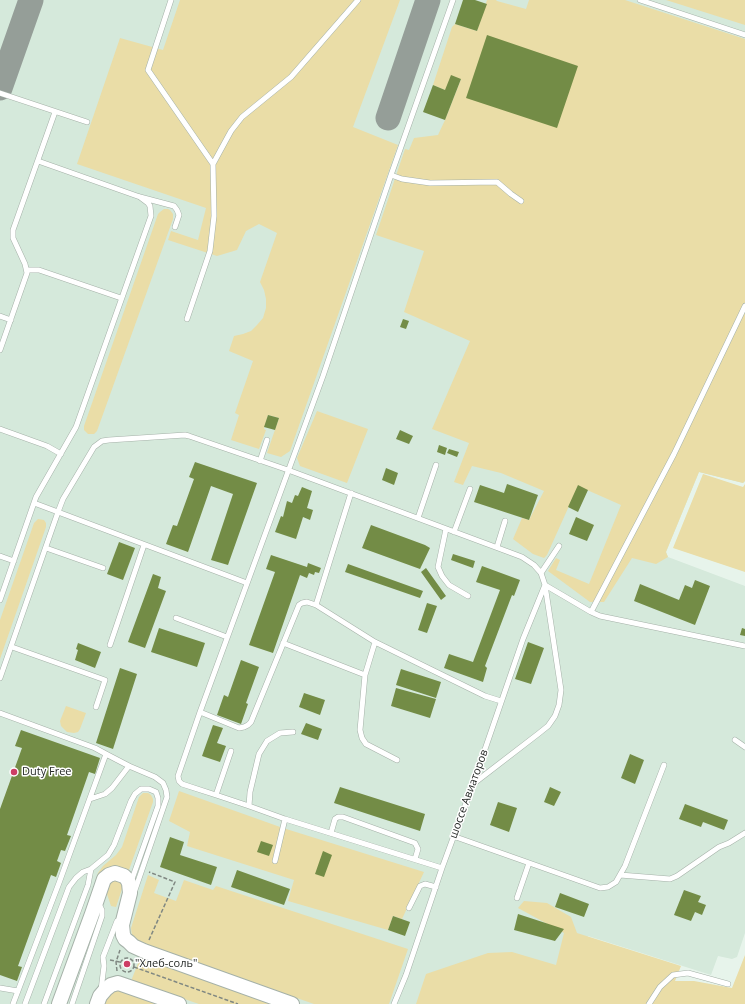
<!DOCTYPE html>
<html>
<head>
<meta charset="utf-8">
<style>
	body { margin:0 }
	canvas { display:block; background:#e7f4eb }
</style>
</head>
<body>
<canvas width="745" height="1004"></canvas>
<script>
const context = document.querySelector('canvas').getContext('2d');
context.lineJoin = 'round';
function paint(path, color) {
  context.fillStyle = color;
  context.fill(path, 'evenodd');
}
function poly(rows) {
  const path = new Path2D();
  for (const r of rows) {
    if (r.length === 3) {
      path.moveTo(r[0] + r[2], r[1]);
      path.arc(r[0], r[1], r[2], 0, 2 * Math.PI);
      continue;
    }
    path.moveTo(r[0], r[1]);
    for (let i = 2; i < r.length; i += 2) path.lineTo(r[i], r[i + 1]);
  }
  return path;
}
function stroke(path, color, width, dash) {
  context.strokeStyle = color;
  context.lineWidth = width;
  context.lineCap = dash ? 'butt' : 'round';
  context.setLineDash(dash || []);
  context.stroke(path);
}
function drawText(font, color, halo, rows, align = 'center') {
  context.font = font + ' "Open Sans",sans-serif';
  context.lineWidth = 3;
  context.setLineDash([]);
  context.textBaseline = 'middle';
  context.strokeStyle = halo;
  context.fillStyle = color;
  for (const [text, x, y, turn = 0] of rows) {
    context.save();
    context.translate(x, y);
    context.rotate((+turn || 0) * Math.PI / 180);
    context.textAlign = isNaN(turn) ? turn : align;
    if (halo) context.strokeText(text, 0, 0);
    context.fillText(text, 0, 0);
    context.restore();
  }
}
const built = poly([
	[0,0,745,0,745,481,743,483,699,472,666,552,668,557,745,586,745,933,737,957,732,959,718,956,711,975,588,936,563,1004,0,1004]
]);
const green = poly([
	[180,0,400,0,353,127,398,145,290,451,281,457,267,453,279,418,268,415,264,429,266,430,259,449,231,440,239,415,235,413,253,361,229,351,234,336,243,334,251,331,257,325,263,318,266,308,266,299,264,290,260,282,277,233,259,224,246,231,237,250,217,256,168,240,171,231,198,240,206,208,77,164,120,38,163,50],
	[487,0,496,0,497,1,526,9,529,0,625,0,745,39,745,481,743,483,699,472,666,552,668,557,656,564,632,558,604,602,590,602,548,571,556,558,560,560,556,570,589,584,621,505,578,486,547,555,544,558,533,554,513,539,522,518,529,520,544,491,501,473,472,466,463,485,454,482,469,443,432,429,470,341,404,312,424,251,376,235,405,149,409,150,414,138,438,135,445,120,461,79,445,90,433,85,452,27,455,24,477,31],
	[666,0,745,0,745,25],
	[164,209,168,209,170,210,173,214,173,219,97,431,94,434,88,434,84,430,84,426,158,214,160,212],
	[317,411,368,429,347,483,300,466,297,458],
	[703,474,743,487,745,484,745,572,673,548],
	[38,519,44,520,46,523,46,527,0,659,0,620,34,523],
	[66,706,86,713,80,729,78,732,74,733,67,732,61,726,60,721],
	[179,791,283,828,424,872,402,919,393,916,388,930,288,901,294,880,187,846,190,832,169,821],
	[143,793,148,793,151,795,153,799,153,802,129,870,120,868,97,882,95,882,98,873,103,866,116,855,122,847,139,797],
	[148,875,159,880,154,893,176,901,184,880,213,890,216,886,408,949,389,1004,314,1004,139,943,132,936,131,928],
	[110,880,121,880,123,886,116,907,111,906,106,891],
	[524,901,547,903,571,917,577,933,681,966,675,981,694,981,732,988,745,955,745,1004,416,1004,426,974,488,953,512,952,556,965,564,933,518,908],
	[141,956,273,1004,199,1004,131,981],
	[117,990,164,1004,103,1004,107,996]
]);
const taxiway = poly([
	[0,88,31,0],
	[388,118,428,0]
]);
const building = poly([
	[463,0,475,0,487,4,477,31,455,24],
	[487,35,578,66,557,128,466,98],
	[451,75,461,79,445,120,423,112,433,85,445,90],
	[403,319,409,321,406,329,400,327],
	[268,415,279,418,275,430,264,427],
	[400,430,413,436,409,444,396,439],
	[439,445,447,448,445,455,437,452],
	[449,449,459,452,457,457,447,453],
	[195,462,257,483,228,565,211,560,233,494,211,486,188,552,166,544,173,525,177,526,194,479,189,477],
	[386,468,398,473,394,485,382,480],
	[507,484,538,495,529,520,474,502,480,485,504,493],
	[578,485,588,490,578,512,568,507],
	[302,487,312,491,307,508,313,510,310,520,303,517,296,539,275,532,281,516,283,517,287,501,292,503,295,495,298,496],
	[576,517,594,525,587,541,569,534],
	[371,525,425,545,430,548,420,569,362,548],
	[119,542,135,548,123,580,107,574],
	[453,554,475,561,473,568,451,560],
	[271,555,307,567,308,563,321,568,319,573,315,572,314,575,309,573,307,578,300,575,273,653,249,645,275,572,266,569],
	[348,564,423,591,420,598,345,572],
	[482,566,520,580,514,596,512,595,485,666,487,668,483,682,444,668,449,654,473,662,500,590,476,582],
	[426,568,446,596,441,600,421,572],
	[153,574,161,577,158,588,166,591,145,648,128,642],
	[695,580,710,586,695,625,634,601,640,584,679,600,685,585,692,588],
	[427,603,437,606,427,633,418,630],
	[159,628,205,643,197,667,151,652],
	[742,628,745,629,745,636,740,635],
	[528,642,544,648,531,684,515,679],
	[78,643,101,652,95,668,75,660,78,650,76,649],
	[241,660,259,667,246,703,248,704,241,724,217,715,224,695,228,697],
	[120,668,137,674,113,749,96,743],
	[401,669,441,682,436,698,396,685],
	[396,688,436,699,430,718,391,706],
	[304,693,325,700,320,715,299,707],
	[306,723,322,729,318,740,301,734],
	[213,725,223,728,217,743,226,746,220,762,202,756],
	[21,730,100,758,95,774,89,772,67,835,71,836,65,851,61,850,57,861,61,863,56,877,51,875,18,966,22,967,17,981,0,975,0,809,22,748,15,746],
	[630,754,644,760,635,784,621,778],
	[340,787,425,814,420,831,334,803],
	[550,787,561,792,554,806,544,802],
	[498,802,517,808,509,832,490,825],
	[685,804,728,820,724,830,703,822,701,827,679,819],
	[170,837,184,842,180,855,217,867,211,885,160,867],
	[261,841,273,845,269,856,257,852],
	[323,851,332,855,324,877,315,874],
	[237,870,290,889,284,905,231,887],
	[684,890,701,896,698,902,706,905,702,915,695,912,691,921,674,915],
	[560,893,589,904,584,917,555,907],
	[518,914,564,929,555,941,514,930],
	[393,916,410,922,405,936,388,930]
]);
const path = poly([
	[149,940,175,882,149,872],
	[127,965,7],
	[110,960,120,962],
	[134,967,238,1004],
	[117,971,116,962,120,950]
]);
const lane = poly([
	[171,0,148,70,213,164],
	[640,0,745,35],
	[0,93,87,122],
	[38,161,140,197,174,206,177,210,179,215,175,227],
	[391,175,402,179,430,183,497,182,511,194,521,201],
	[27,270,39,270,121,298],
	[0,316,11,320],
	[187,319,210,251,214,216,213,164,231,131,242,117,291,77,358,0],
	[0,350,27,273,25,264,13,238,13,230,55,112],
	[0,429,47,446,61,454],
	[260,461,267,440],
	[34,503,247,583],
	[418,518,436,465],
	[446,529,438,567,442,576,449,585,468,596],
	[454,532,470,489],
	[497,547,505,521],
	[46,548,103,568],
	[0,556,14,561],
	[541,573,559,546],
	[0,600,36,497,76,427,151,216,150,206,148,203,140,197],
	[316,605,375,642,485,696,501,701],
	[591,612,674,454,745,306],
	[176,618,227,637],
	[283,643,365,675,360,730,362,738,366,744,397,760],
	[110,645,144,545],
	[12,647,105,680,96,707],
	[365,675,375,642],
	[0,678,58,512,63,499,94,447,102,441,109,440,185,435,189,436,288,470,506,551,522,557,534,565,541,573,545,585,561,690,559,705,555,716,548,726,538,734,473,784],
	[200,712,239,728,244,727,248,725,251,722,299,605,302,603,307,602,316,605,351,493],
	[0,713,95,748,106,754],
	[735,740,745,747],
	[216,795,231,751],
	[90,799,105,794,112,788,129,766],
	[249,806,250,792,259,754,267,741,280,733,293,732],
	[331,833,335,819,338,817,343,817,415,843,418,849,415,859],
	[453,836,600,888,608,887,616,882,625,866,664,765],
	[275,861,285,819],
	[442,868,285,819,249,806,216,795,182,784,179,781,178,776,200,712,323,376,391,175,453,0],
	[620,875,670,879,677,876,719,847,729,843,745,833],
	[517,898,529,863],
	[409,908,420,886,425,884,436,887],
	[0,988,18,991],
	[101,990,104,966,103,957,117,921],
	[13,1004,59,883,106,754,129,766,155,777,163,783,166,790,167,797,134,893],
	[25,1004,69,887,76,878,83,872,91,869,108,855,114,845,131,801,135,794,141,789,149,789,156,792,158,798,158,806,131,882],
	[44,1004,88,885,91,869],
	[72,1004,102,916,102,910,99,904],
	[394,1004,406,975,442,868,473,784,523,639,545,585,591,612,600,616,745,646],
	[649,1004,660,987,673,975,688,973,728,984]
]);
const secondary = poly([
	[59,1004,92,914,104,879,109,875,115,873,124,876,127,879,129,883,130,893,122,925,123,935,125,939,129,942,133,946,144,951,292,1004],
	[97,1004,100,996,106,989,111,985,118,983,179,1004]
]);
const markers = [
	[14,772,4,"#cd3e65"],
	[127,964,4,"#cd3e65"]
];
const poiNames = [
	["Duty Free",22,772],
	["\"Хлеб-соль\"",135,964]
];
const streetNames = [
	["шоссе Авиаторов",469,794,-70]
];
paint(built, '#d5e9db');
paint(green, '#eadda7');
stroke(taxiway, '#959e98', 25);
paint(building, '#738c46');
stroke(lane, '#a5b1a8', 6);
stroke(secondary, '#a5b1a8', 16);
stroke(path, '#808882', 1.5, [4, 2]);
stroke(lane, '#fff', 5);
stroke(secondary, '#fff', 14);
for (const [x, y, r, color] of markers) {
  const dot = new Path2D();
  dot.arc(x, y, r, 0, 2 * Math.PI);
  context.fillStyle = color;
  context.fill(dot);
  stroke(dot, '#fff', 1.5);
}
drawText('11px', '#262a27', '#fff', poiNames, 'left');
drawText('11px', '#262a27', '#fff', streetNames);
</script>
</body>
</html>
